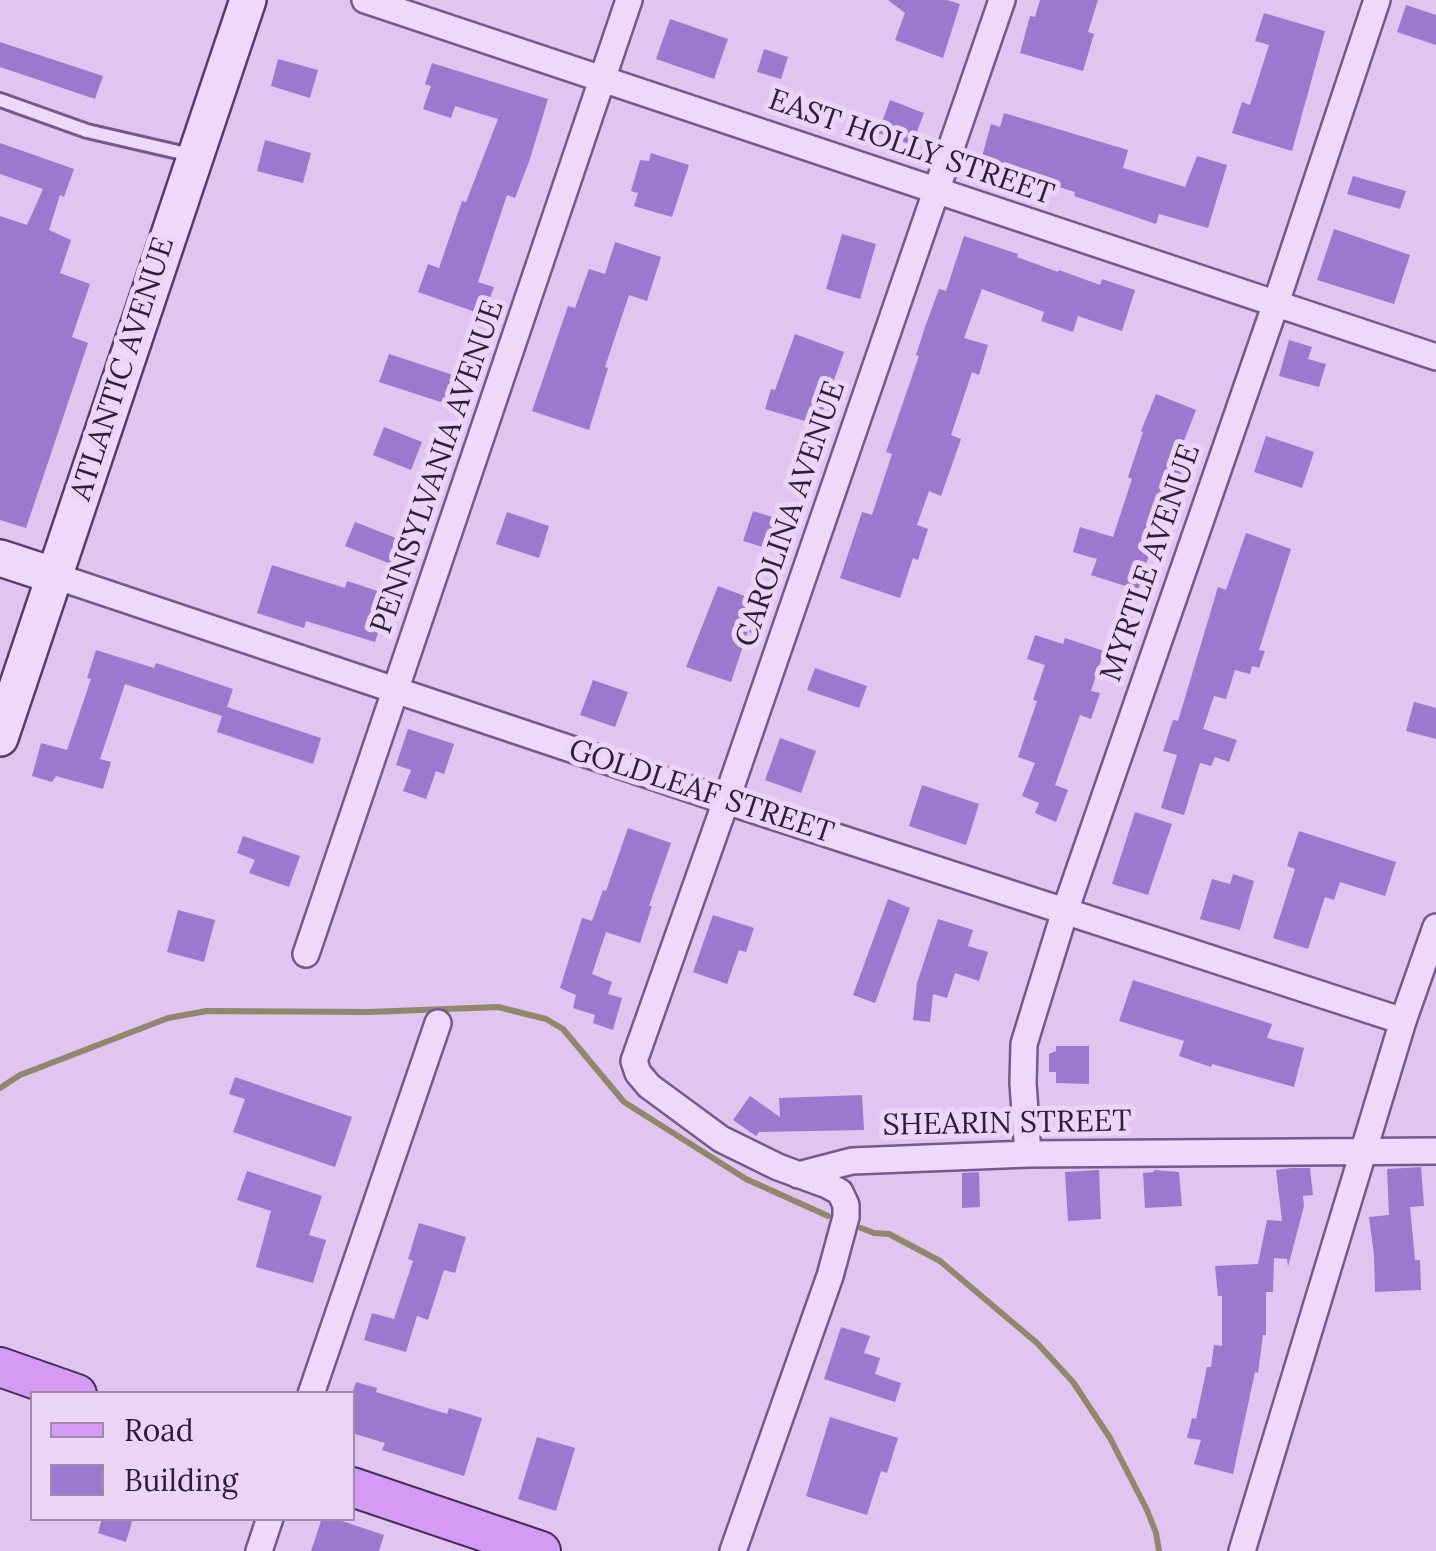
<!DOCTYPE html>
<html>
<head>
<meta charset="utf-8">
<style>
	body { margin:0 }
	#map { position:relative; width:1436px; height:1551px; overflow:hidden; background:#e1c4f0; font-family:Lora,serif }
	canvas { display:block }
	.legend { position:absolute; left:30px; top:1391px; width:325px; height:130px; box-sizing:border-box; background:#ecd4f7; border:2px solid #9f8bab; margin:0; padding:12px 18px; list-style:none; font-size:30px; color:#2b1e3a }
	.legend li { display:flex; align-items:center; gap:20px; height:50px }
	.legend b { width:50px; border:2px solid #9f8bab }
</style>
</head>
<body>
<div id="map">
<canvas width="1436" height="1551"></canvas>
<ul class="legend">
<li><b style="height:12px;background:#d59bf4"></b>Road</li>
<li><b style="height:28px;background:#9a79cf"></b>Building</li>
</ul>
</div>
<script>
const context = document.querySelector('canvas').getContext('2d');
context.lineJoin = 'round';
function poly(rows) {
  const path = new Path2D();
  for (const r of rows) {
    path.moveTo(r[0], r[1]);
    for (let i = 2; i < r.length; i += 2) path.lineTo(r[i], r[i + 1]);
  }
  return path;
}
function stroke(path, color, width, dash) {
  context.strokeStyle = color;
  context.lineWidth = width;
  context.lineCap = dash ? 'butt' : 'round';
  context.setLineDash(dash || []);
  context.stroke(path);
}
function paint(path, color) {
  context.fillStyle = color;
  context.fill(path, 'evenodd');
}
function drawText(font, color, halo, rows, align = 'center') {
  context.font = font + ' Lora,serif';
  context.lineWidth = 10;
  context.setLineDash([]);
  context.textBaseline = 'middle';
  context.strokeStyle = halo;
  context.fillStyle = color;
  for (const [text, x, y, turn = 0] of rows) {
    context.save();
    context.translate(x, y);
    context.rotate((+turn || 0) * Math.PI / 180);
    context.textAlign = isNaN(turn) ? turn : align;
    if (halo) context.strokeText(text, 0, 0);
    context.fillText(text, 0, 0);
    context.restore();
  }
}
const stream = poly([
	[0,1088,20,1075,168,1018,207,1011,369,1012,498,1007,546,1019,563,1029,624,1102,746,1179,828,1216],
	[861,1228,874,1233,889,1234,940,1261,1037,1343,1073,1382,1110,1438,1147,1510,1156,1533,1159,1551]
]);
const building = poly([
	[888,0,947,0,960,4,943,58,895,40,905,13],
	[1040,0,1098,0,1088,32,1094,34,1083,71,1020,53,1030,16,1035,17],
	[1406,5,1436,15,1436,45,1397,32],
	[1264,13,1325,31,1292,151,1232,133,1242,102,1250,105,1269,45,1255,41],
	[670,19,728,39,714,79,656,59],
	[0,42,103,76,95,99,0,67],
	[764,49,788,57,781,79,757,72],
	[278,59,318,70,310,98,271,86],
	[432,63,548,99,530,159,515,198,507,195,478,282,494,287,484,315,418,292,428,264,439,268,462,201,466,202,498,119,455,106,451,118,423,109,431,86,425,84],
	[890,100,924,113,912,145,878,133],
	[1004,113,1128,150,1123,168,1185,187,1197,156,1227,165,1208,228,1159,214,1156,224,1074,196,1075,192,1027,177,1026,181,979,167,991,124,1000,127],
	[265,140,311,153,303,183,257,171],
	[0,143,74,169,64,197,60,195,49,230,71,240,60,273,90,284,72,337,88,343,26,528,0,520,0,216,27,225,43,189,0,174],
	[651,153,689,165,672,217,634,206,638,193,631,191,640,160,649,161],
	[1353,176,1406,191,1400,209,1347,194],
	[1334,229,1410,255,1394,304,1317,280],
	[842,234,876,244,860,299,826,289],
	[964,236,1018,254,1017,257,1058,272,1059,270,1100,285,1102,279,1135,290,1122,331,1078,316,1073,332,1041,321,1044,312,982,289,964,338,988,345,979,375,972,372,951,435,961,439,941,496,929,491,917,525,928,529,918,560,913,558,900,598,840,578,862,512,872,515,892,454,886,452,919,356,916,355,925,327,939,289,946,291],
	[615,242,661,257,647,301,629,295,605,367,608,368,589,430,532,411,568,306,575,308,589,269,605,274],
	[795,334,844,352,818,425,765,409,771,389,775,390],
	[1289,340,1312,347,1308,359,1326,364,1319,387,1279,376],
	[389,354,456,376,447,404,379,382],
	[1156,394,1196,410,1178,456,1186,459,1174,493,1169,491,1138,590,1091,575,1097,559,1073,552,1080,527,1113,537,1132,479,1128,477,1143,432,1141,431],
	[384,427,422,442,411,470,373,455],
	[1266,436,1314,452,1302,488,1254,472],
	[753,511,782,520,772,550,743,541],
	[507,512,549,526,539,558,496,544],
	[355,522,406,542,396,566,345,546],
	[1246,533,1291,549,1259,650,1265,651,1259,668,1252,666,1250,674,1235,670,1226,699,1214,696,1203,729,1237,740,1229,762,1215,757,1211,766,1200,763,1184,815,1161,808,1177,755,1163,751,1173,720,1178,721,1218,587,1226,590],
	[272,565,345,588,347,581,390,595,375,642,306,621,304,628,257,613],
	[718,586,763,603,751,633,748,631,731,682,686,667],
	[1035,635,1063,644,1065,638,1104,651,1091,691,1100,693,1091,719,1080,715,1055,785,1068,790,1056,822,1035,813,1039,803,1022,796,1035,763,1018,757,1037,701,1033,700,1045,665,1027,659],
	[96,650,154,668,156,663,233,689,227,707,321,738,313,764,217,732,222,716,125,684,100,759,111,762,103,789,56,776,52,782,32,776,41,743,67,750,91,679,87,678],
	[815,668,867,686,859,708,807,690],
	[593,680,628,692,615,727,580,715],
	[1414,702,1436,708,1436,739,1406,731],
	[408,729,454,744,444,774,436,771,426,799,403,791,411,770,396,765],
	[780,738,816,751,801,793,765,780],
	[922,785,979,804,966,845,909,826],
	[1135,812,1172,824,1148,895,1112,884],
	[628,828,671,843,649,906,652,906,640,943,606,932,592,974,612,982,608,994,622,998,613,1030,593,1023,595,1015,573,1008,576,995,560,988,582,918,592,921,603,890,606,891],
	[1299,831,1396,862,1385,896,1340,882,1334,900,1325,897,1308,949,1273,938,1295,869,1287,866],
	[243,836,300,856,289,887,249,873,255,860,237,853],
	[1233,874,1254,881,1240,930,1200,919,1212,879,1230,884],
	[888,899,910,908,875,1003,853,995],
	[178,910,215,920,204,962,167,952],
	[713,915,754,928,746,952,739,950,727,984,693,972],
	[938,919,973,930,968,946,988,952,979,981,955,973,947,998,933,994,930,1022,913,1020,917,983],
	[1133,980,1272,1024,1267,1038,1304,1048,1294,1087,1212,1064,1211,1067,1179,1056,1184,1041,1119,1021],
	[1056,1046,1089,1046,1089,1084,1056,1083,1056,1072,1049,1072,1049,1054,1056,1051],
	[235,1077,352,1117,335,1167,233,1132,245,1099,229,1094],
	[862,1095,864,1130,759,1132,756,1136,733,1120,750,1096,780,1117,779,1098],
	[1421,1167,1424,1206,1410,1207,1415,1260,1420,1260,1421,1290,1375,1292,1374,1255,1369,1217,1389,1215,1387,1169],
	[1291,1168,1310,1168,1313,1195,1303,1196,1304,1206,1288,1267,1287,1259,1274,1258,1273,1292,1266,1292,1266,1335,1263,1335,1258,1373,1255,1372,1233,1474,1194,1464,1201,1440,1187,1438,1192,1418,1196,1419,1207,1367,1211,1367,1214,1345,1222,1346,1222,1296,1218,1296,1215,1266,1258,1264,1267,1220,1282,1221,1276,1170],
	[1099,1170,1101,1219,1068,1221,1065,1172],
	[1154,1170,1179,1172,1182,1206,1145,1208,1143,1173,1154,1172],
	[247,1171,322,1196,309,1235,326,1240,313,1283,256,1267,271,1211,237,1200],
	[979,1172,980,1207,962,1208,962,1173],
	[419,1223,466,1237,455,1273,444,1270,428,1320,417,1316,406,1352,364,1340,372,1313,394,1319,413,1261,408,1259],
	[841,1327,870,1336,864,1353,880,1358,875,1374,901,1383,895,1402,824,1379],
	[356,1382,377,1388,376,1392,447,1414,449,1408,482,1418,464,1476,382,1450,385,1443,352,1433,352,1394],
	[830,1417,898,1438,887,1473,881,1471,867,1515,806,1496],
	[537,1437,575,1448,556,1511,518,1499],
	[102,1518,133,1518,126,1542,98,1533],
	[322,1518,333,1518,384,1535,379,1551,311,1551]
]);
const lane = poly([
	[0,100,87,131,191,155]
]);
const street = poly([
	[365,0,1436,357],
	[55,576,726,801,1403,1021],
	[306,954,629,0],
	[1028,1154,1023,1083,1024,1044,1035,1008,1065,911,1276,303,1377,0],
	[798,1175,852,1161,1028,1154,1436,1151],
	[311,1394,438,1023],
	[259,1551,270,1518],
	[733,1551,830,1276,846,1217,846,1205,840,1192,827,1185,778,1167,721,1139,649,1086,638,1073,634,1061,726,801,1002,0],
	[1242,1551,1403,1021,1436,927]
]);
const secondary = poly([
	[0,558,55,576],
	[0,738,248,0]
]);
const primary = poly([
	[0,1367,77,1394],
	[352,1487,541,1551]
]);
const streetNames = [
	["EAST HOLLY STREET",911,148,19],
	["ATLANTIC AVENUE",123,369,-72],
	["PENNSYLVANIA AVENUE",438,467,-71],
	["CAROLINA AVENUE",791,514,-71],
	["MYRTLE AVENUE",1151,563,-71],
	["GOLDLEAF STREET",701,792,18],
	["SHEARIN STREET",1007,1124,-1]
];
stroke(stream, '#91876c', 6);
paint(building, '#9a79cf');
stroke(lane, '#725a8b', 18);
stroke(street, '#725a8b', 30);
stroke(secondary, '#533d6d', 40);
stroke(primary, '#412e59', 42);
stroke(lane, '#efd8fa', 12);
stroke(street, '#efd8fa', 25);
stroke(secondary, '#efd8fa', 35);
stroke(primary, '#d59bf4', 38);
drawText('30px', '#2b1e3a', '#ecd4f7', streetNames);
</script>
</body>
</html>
